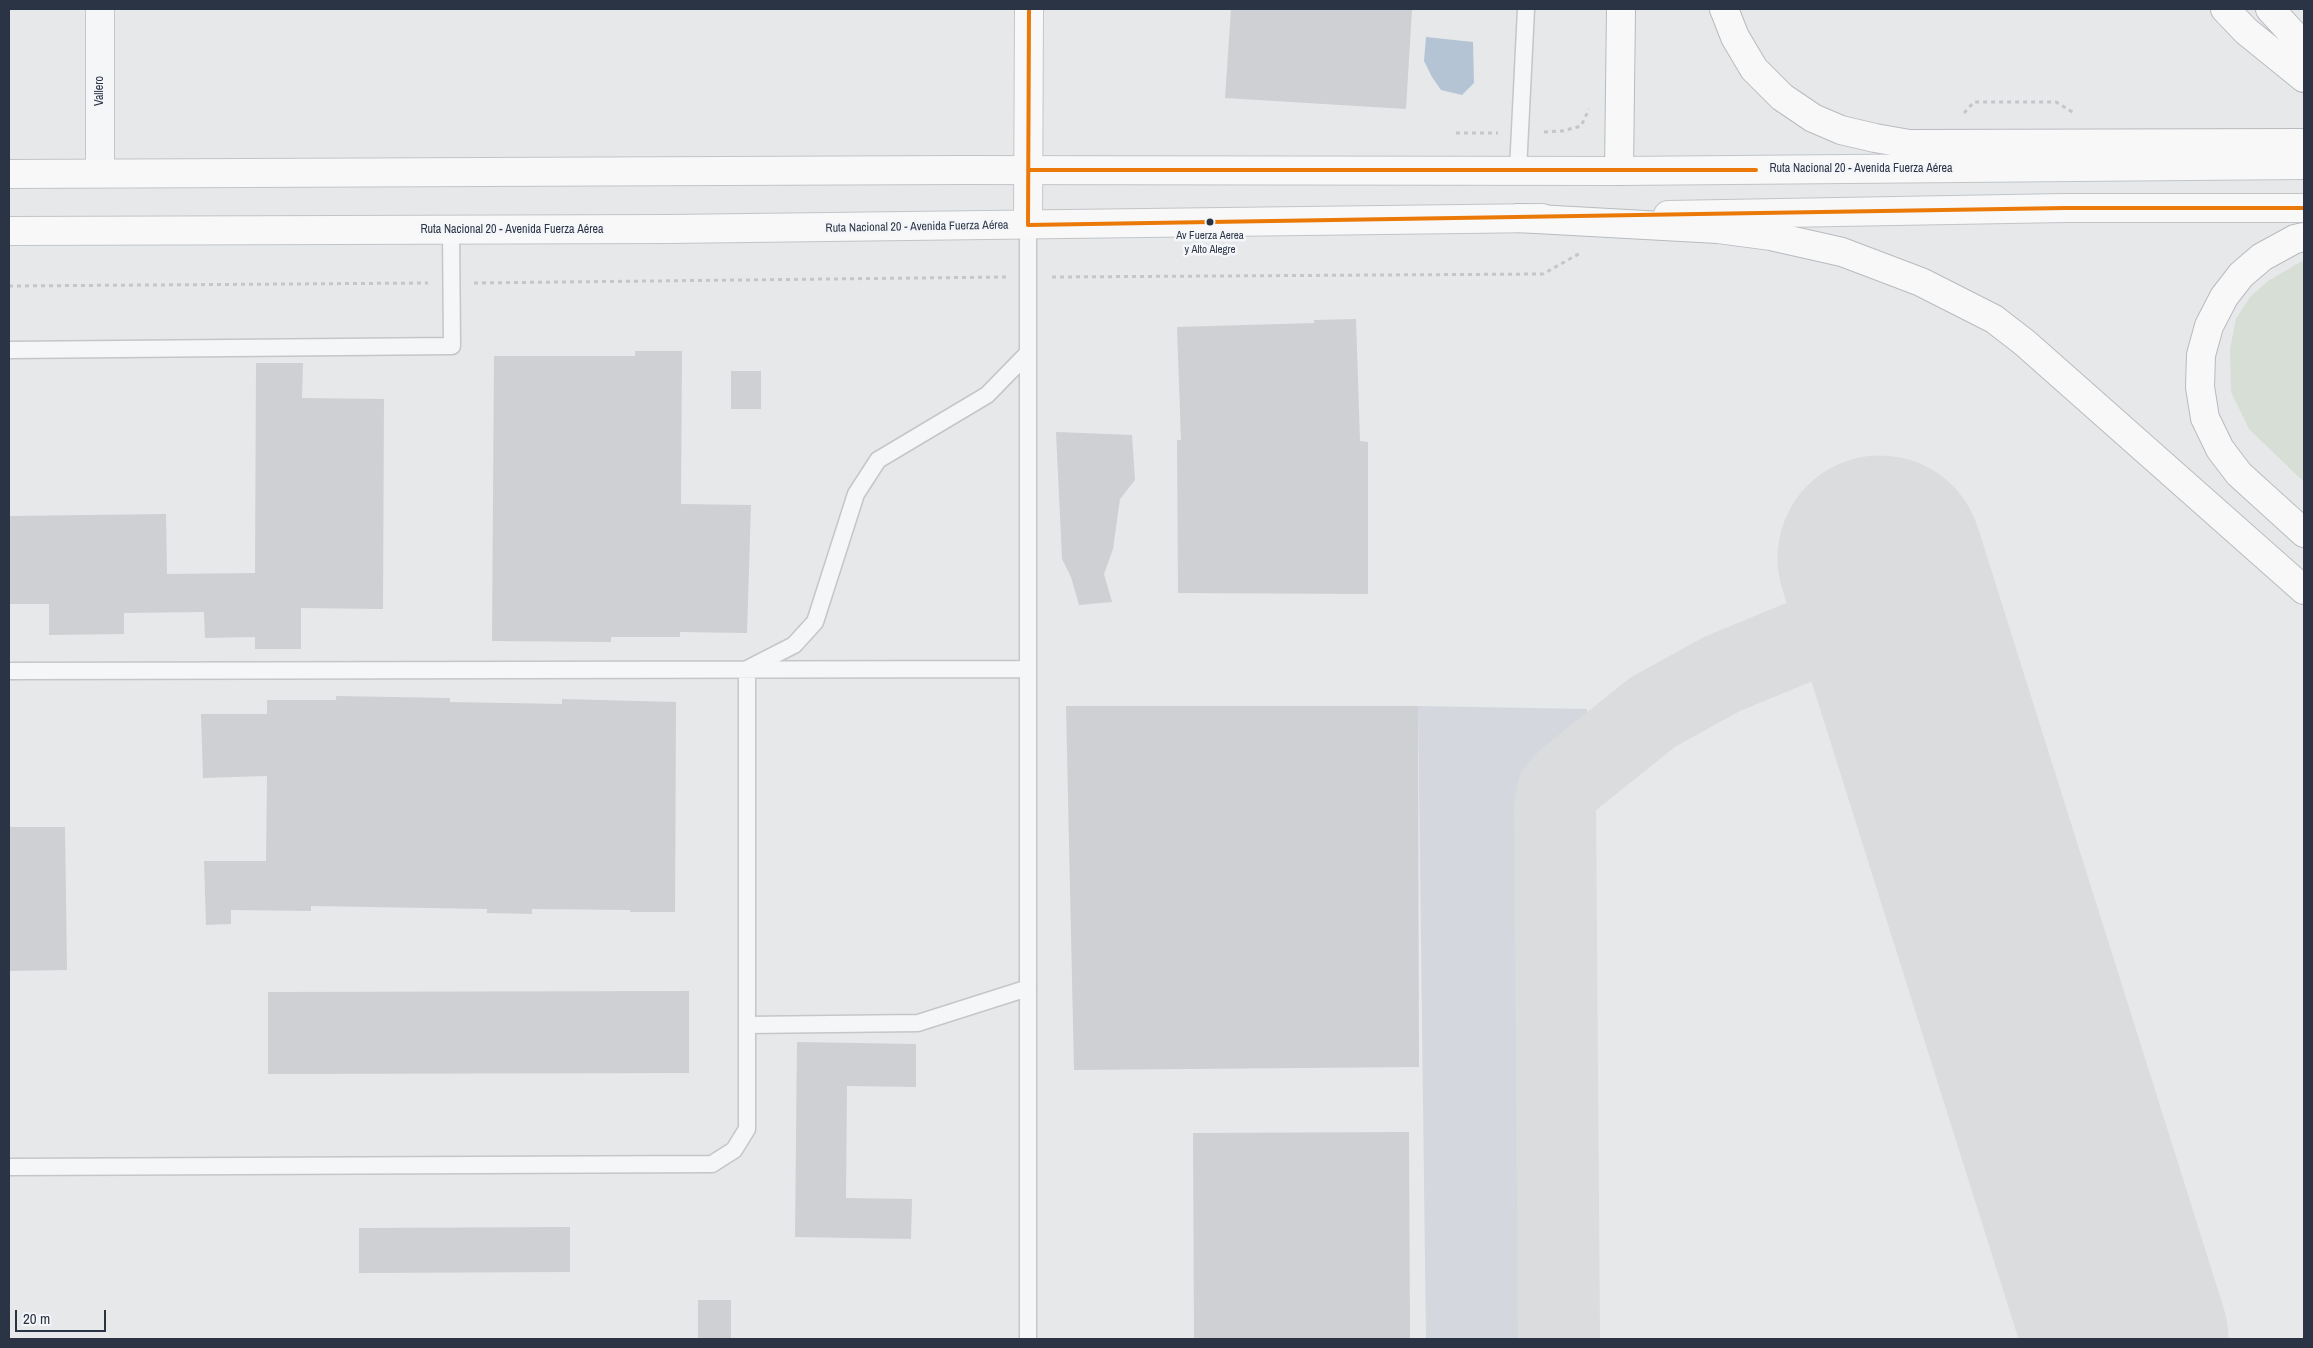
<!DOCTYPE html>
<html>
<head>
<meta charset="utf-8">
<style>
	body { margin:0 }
	#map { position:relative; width:2313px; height:1348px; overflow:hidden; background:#e6e8ea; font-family:"Archivo Narrow",sans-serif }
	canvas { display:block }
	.frame { position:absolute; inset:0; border:10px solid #2b3445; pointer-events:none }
	.scale { position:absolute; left:15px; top:1310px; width:91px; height:22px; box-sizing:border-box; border:2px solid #2b3445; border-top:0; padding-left:6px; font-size:15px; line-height:18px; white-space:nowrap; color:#2b3445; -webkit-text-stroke:4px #f4f6f9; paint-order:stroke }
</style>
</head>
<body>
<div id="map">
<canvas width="2313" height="1348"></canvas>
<div class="frame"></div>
<div class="scale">20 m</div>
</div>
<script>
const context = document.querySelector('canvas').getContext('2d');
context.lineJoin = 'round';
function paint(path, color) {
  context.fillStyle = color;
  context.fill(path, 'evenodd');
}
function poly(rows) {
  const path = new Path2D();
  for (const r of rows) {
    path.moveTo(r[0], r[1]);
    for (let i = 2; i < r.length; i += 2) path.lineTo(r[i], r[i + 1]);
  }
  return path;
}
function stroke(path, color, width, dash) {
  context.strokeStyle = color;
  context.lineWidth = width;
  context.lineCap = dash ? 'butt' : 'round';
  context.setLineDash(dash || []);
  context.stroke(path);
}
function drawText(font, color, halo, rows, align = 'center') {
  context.font = font + ' "Archivo Narrow",sans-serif';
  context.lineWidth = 5;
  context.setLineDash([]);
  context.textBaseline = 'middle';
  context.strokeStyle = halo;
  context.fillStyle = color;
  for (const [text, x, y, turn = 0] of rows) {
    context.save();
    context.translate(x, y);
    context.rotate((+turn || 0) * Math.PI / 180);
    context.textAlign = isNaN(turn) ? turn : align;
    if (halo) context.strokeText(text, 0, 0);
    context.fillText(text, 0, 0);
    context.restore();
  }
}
const built = poly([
	[1418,706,1587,709,1593,1339,1426,1339]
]);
const green = poly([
	[2304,260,2304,482,2249,429,2231,392,2230,349,2236,319,2250,297,2268,281]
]);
const water = poly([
	[1426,37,1473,42,1474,83,1462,95,1441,90,1432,77,1424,61]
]);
const taxiway = poly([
	[1559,1339,1555,806,1558,791,1568,780,1653,712,1722,674,1894,603]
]);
const runway = poly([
	[1880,558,2126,1339]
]);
const building = poly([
	[1231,9,1412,9,1406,109,1225,98],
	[1356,319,1360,441,1368,442,1368,594,1178,593,1177,440,1181,440,1177,327,1314,323,1314,320],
	[635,351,682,351,681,504,751,505,747,633,680,632,680,637,611,637,611,642,492,641,494,356,635,356],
	[256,363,303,363,302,398,384,399,383,609,301,608,301,649,255,649,255,637,205,638,204,612,124,613,124,634,49,635,49,604,9,604,9,516,166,514,167,574,255,573],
	[731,371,761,371,761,409,731,409],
	[1056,432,1132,435,1135,480,1120,499,1113,549,1104,574,1112,602,1079,605,1071,577,1062,559],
	[336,696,450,698,450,702,562,704,562,699,676,702,675,912,630,912,630,910,532,909,532,914,487,913,487,909,311,906,311,911,231,910,231,924,206,925,204,861,266,861,267,776,203,778,201,714,267,714,267,700,336,700],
	[1066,706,1418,706,1419,1067,1074,1070],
	[9,827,65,827,67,970,9,971],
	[689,991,689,1073,268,1074,268,992],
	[797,1042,916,1044,916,1087,847,1086,846,1198,912,1199,911,1239,795,1237],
	[1409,1132,1410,1339,1194,1339,1193,1133],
	[570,1227,570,1272,359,1273,359,1228],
	[698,1300,731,1300,731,1339,698,1339]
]);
const path = poly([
	[1964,113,1974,102,2056,102,2074,113],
	[1544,132,1562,131,1581,126,1589,109],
	[1456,133,1498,133],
	[1052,277,1543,274,1582,252],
	[474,283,1006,277],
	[9,286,428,283]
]);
const lane = poly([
	[1518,170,1526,9],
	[9,350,452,346,451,230],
	[9,671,1028,669],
	[1028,988,918,1023,747,1025,747,669,794,645,815,622,856,494,878,460,987,395,1028,353],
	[9,1167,712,1164,734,1150,747,1129,747,1025],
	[1028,1339,1028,225]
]);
const street = poly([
	[100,173,100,9]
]);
const secondary = poly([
	[1028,225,1029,9]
]);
const primary = poly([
	[9,174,961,170,1619,171,2304,165],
	[1668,215,2065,208,2304,208],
	[9,231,669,229,1542,218]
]);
const highway = poly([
	[1724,9,1735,37,1754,69,1782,97,1813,118,1841,130,1875,138,1909,144,2304,143],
	[2225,9,2246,31,2304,78],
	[2270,9,2304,46],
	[1619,171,1621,9],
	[1518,218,1718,229,1771,236,1842,252,1921,282,1994,319,2025,343,2304,590],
	[2304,237,2295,239,2262,257,2241,275,2224,297,2209,326,2201,355,2200,387,2205,418,2220,449,2239,474,2304,533]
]);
const bus1 = poly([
	[1029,9,1028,225,2065,208,2304,208],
	[1029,170,1756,170]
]);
const markers = [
	[1210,222,4.5,"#2b3445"]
];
const busNames = [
	["Av Fuerza Aerea",1210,236],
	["y Alto Alegre",1210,250]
];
const streetNames = [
	["Vallero",100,91,-90],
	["Ruta Nacional 20 - Avenida Fuerza Aérea",1861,169],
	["Ruta Nacional 20 - Avenida Fuerza Aérea",917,227,-1],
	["Ruta Nacional 20 - Avenida Fuerza Aérea",512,230]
];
paint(built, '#d4d7dd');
paint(green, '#d6ded6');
paint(water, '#b4c4d5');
stroke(taxiway, '#dadcde', 82);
stroke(runway, '#dadcde', 205);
paint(building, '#ced0d3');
stroke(lane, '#c4c6c8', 19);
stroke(street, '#c4c6c8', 30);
stroke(secondary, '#c4c6c8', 30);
stroke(primary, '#c2c5c8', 30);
stroke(highway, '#b8bbbf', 30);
stroke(path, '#c5c6ca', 3, [4, 4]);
stroke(lane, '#f5f6f7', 16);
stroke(street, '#f5f6f7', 28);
stroke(secondary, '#f8f8f8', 28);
stroke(primary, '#f8f8f8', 28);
stroke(highway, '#f8f8f8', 28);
stroke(bus1, '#ea7907', 4);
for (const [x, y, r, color] of markers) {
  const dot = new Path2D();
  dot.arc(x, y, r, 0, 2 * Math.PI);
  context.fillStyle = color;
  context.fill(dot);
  stroke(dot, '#f4f6f9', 2);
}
drawText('11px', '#2b3445', '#f4f6f9', busNames);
drawText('12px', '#2b3445', '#f4f6f9', streetNames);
</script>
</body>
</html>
